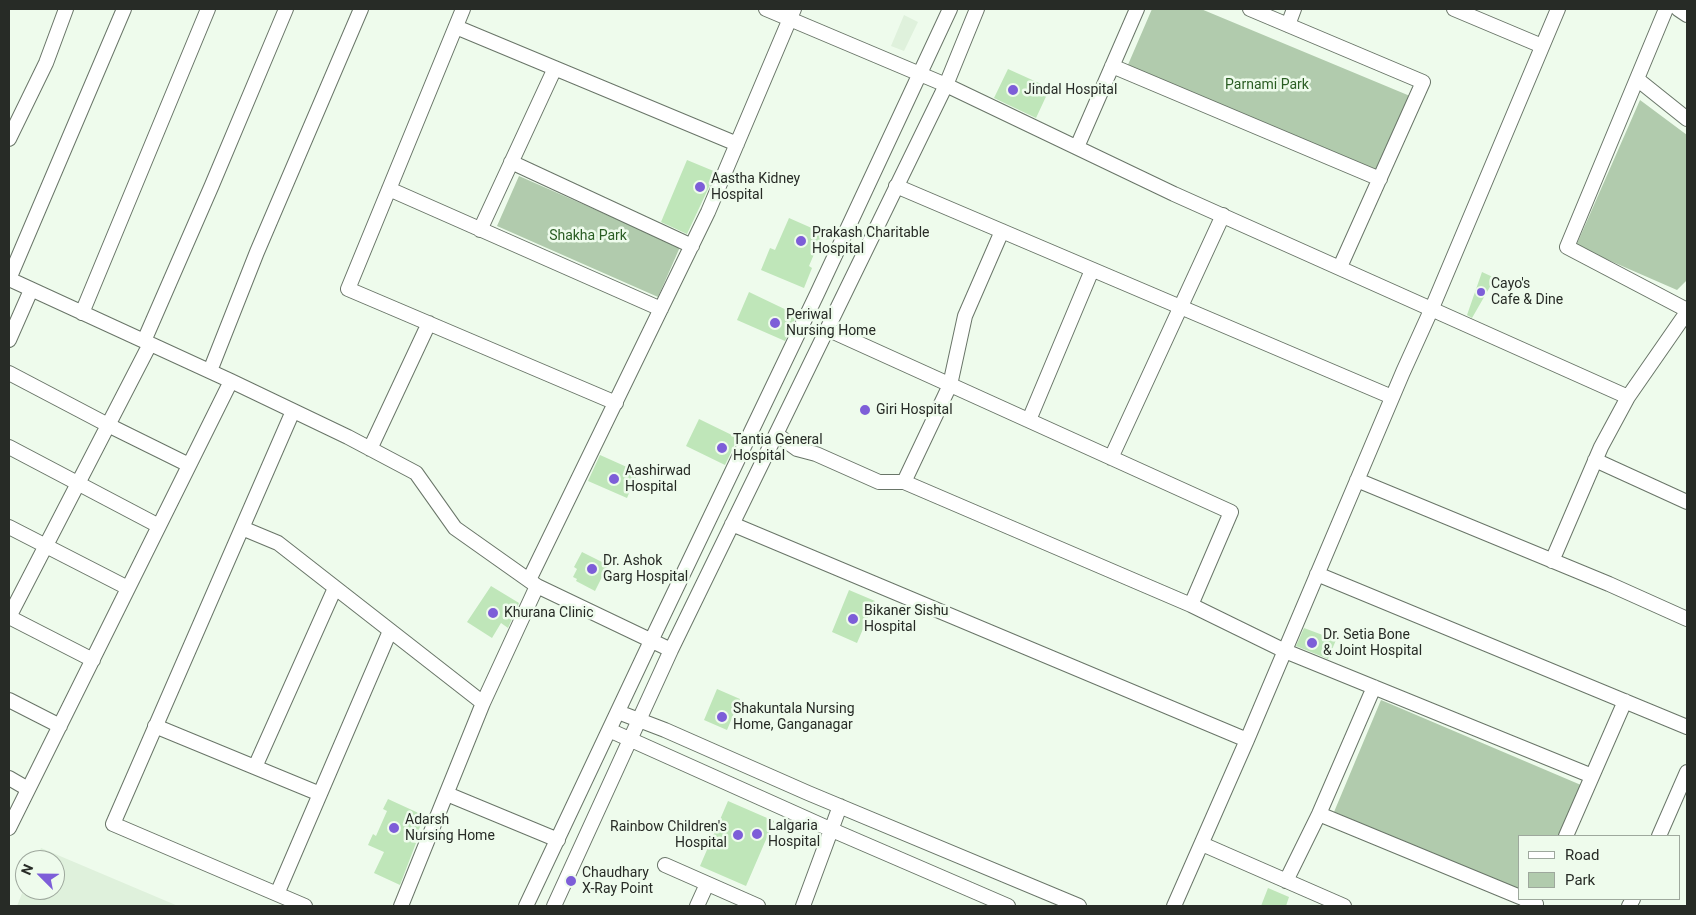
<!DOCTYPE html>
<html>
<head>
<meta charset="utf-8">
<style>
	body { margin:0 }
	#map { position:relative; width:1696px; height:915px; overflow:hidden; background:#eefbec; font-family:Roboto,sans-serif }
	canvas { display:block }
	.frame { position:absolute; inset:0; border:10px solid #272b26; pointer-events:none }
	.legend { position:absolute; left:1518px; top:835px; width:162px; height:65px; box-sizing:border-box; background:#eefbec; border:1px solid #9ea89d; margin:0; padding:6px 9px; list-style:none; font-size:15px; color:#272b26 }
	.legend li { display:flex; align-items:center; gap:10px; height:25px }
	.legend b { width:25px; border:1px solid #9ea89d }
	.north { position:absolute; left:15px; top:850px; width:50px; height:50px; box-sizing:border-box; background:#eefbec; border:1px solid #9ea89d; border-radius:50%; rotate:293deg; font-size:14px; font-weight:700; line-height:20px; text-align:center; color:#272b26 }
	.north::after { content:''; display:block; margin:auto; width:18px; height:22px; background:#7d5ed8; clip-path:polygon(50% 0,100% 100%,50% 72%,0 100%) }
</style>
</head>
<body>
<div id="map">
<canvas width="1696" height="915"></canvas>
<div class="frame"></div>
<ul class="legend">
<li><b style="height:6px;background:#fff"></b>Road</li>
<li><b style="height:14px;background:#b1cbad"></b>Park</li>
</ul>
<div class="north">N</div>
</div>
<script>
const context = document.querySelector('canvas').getContext('2d');
context.lineJoin = 'round';
function paint(path, color) {
  context.fillStyle = color;
  context.fill(path, 'evenodd');
}
function poly(rows) {
  const path = new Path2D();
  for (const r of rows) {
    path.moveTo(r[0], r[1]);
    for (let i = 2; i < r.length; i += 2) path.lineTo(r[i], r[i + 1]);
  }
  return path;
}
function stroke(path, color, width, dash) {
  context.strokeStyle = color;
  context.lineWidth = width;
  context.lineCap = dash ? 'butt' : 'round';
  context.setLineDash(dash || []);
  context.stroke(path);
}
function drawText(font, color, halo, rows, align = 'center') {
  context.font = font + ' Roboto,sans-serif';
  context.lineWidth = 5;
  context.setLineDash([]);
  context.textBaseline = 'middle';
  context.strokeStyle = halo;
  context.fillStyle = color;
  for (const [text, x, y, turn = 0] of rows) {
    context.save();
    context.translate(x, y);
    context.rotate((+turn || 0) * Math.PI / 180);
    context.textAlign = isNaN(turn) ? turn : align;
    if (halo) context.strokeText(text, 0, 0);
    context.fillText(text, 0, 0);
    context.restore();
  }
}
const built = poly([
	[904,15,918,22,904,51,891,46],
	[41,848,178,906,17,906,25,886,25,890,55,890,55,860,36,860]
]);
const green = poly([
	[1152,9,1201,9,1410,96,1376,179,1124,74],
	[1640,100,1687,135,1687,280,1677,290,1576,246],
	[519,176,680,247,658,297,497,226],
	[1381,700,1581,785,1559,836,1520,836,1520,890,1334,812]
]);
const building = poly([
	[1008,69,1050,88,1036,118,994,98],
	[687,160,716,172,687,234,661,222],
	[789,218,823,233,809,266,812,268,804,288,761,270,770,248,775,250],
	[1482,272,1495,278,1472,318,1467,315],
	[749,292,797,315,785,341,737,320],
	[699,419,738,438,725,465,686,446],
	[600,455,638,472,627,498,588,481],
	[582,552,608,565,595,591,576,581,577,579,573,577,577,569,574,567],
	[491,586,519,603,508,628,501,623,492,638,467,622],
	[849,590,875,601,857,643,832,632],
	[1304,628,1336,640,1328,659,1296,646],
	[717,689,740,699,727,730,704,720],
	[388,799,425,816,413,842,416,843,400,885,374,873,384,852,368,845,373,834,376,836,387,811,383,809],
	[728,801,774,821,746,886,700,866],
	[1268,888,1289,897,1286,906,1261,906]
]);
const minor = poly([
	[463,9,348,289,616,403],
	[766,9,946,85,1174,194,1628,397],
	[1250,9,1423,82,1340,267],
	[1454,9,1542,46],
	[1666,9,1567,247,1687,310],
	[1678,9,1687,15],
	[1288,25,1294,9],
	[456,27,737,144],
	[1112,66,1380,179],
	[1637,79,1687,119],
	[9,139,46,63,66,9],
	[1077,147,1137,9],
	[511,162,692,246],
	[896,186,1392,397],
	[389,189,661,309],
	[480,230,555,68],
	[1002,231,965,316,950,385,904,482,1191,605,1285,651,1592,776],
	[9,279,231,381,348,437,416,473,455,528,537,586,671,650],
	[9,279,124,9],
	[82,313,208,9],
	[827,329,1231,512,1191,605],
	[9,340,31,290],
	[144,341,212,185,286,9],
	[210,371,257,252,361,9],
	[9,373,108,425,189,465],
	[293,411,113,824,305,906],
	[1029,420,1092,270],
	[776,434,797,449,816,454,879,482,904,482],
	[9,447,159,526],
	[370,449,429,323],
	[1111,458,1223,215],
	[1595,460,1687,502],
	[1357,480,1609,584,1687,619],
	[732,524,1247,740],
	[9,527,128,588],
	[242,528,278,543,483,703,401,906],
	[1552,561,1601,447,1628,397,1687,312],
	[1317,574,1687,727],
	[529,580,708,212,794,9],
	[9,617,150,344],
	[9,617,93,660],
	[9,700,60,726],
	[483,703,537,586],
	[618,712,665,730,808,793,1079,906],
	[155,726,320,794],
	[609,730,832,830,1008,906],
	[255,767,335,588],
	[9,778,28,789],
	[447,794,558,840],
	[1319,814,1520,897],
	[9,828,231,381],
	[1566,836,1625,701],
	[1659,836,1687,772],
	[1202,844,1344,906],
	[665,865,758,906],
	[1286,881,1319,814,1374,687],
	[277,894,390,631],
	[1524,899,1536,904],
	[526,906,651,641,817,294,950,9],
	[554,906,671,650,946,85,977,9],
	[697,906,707,884],
	[803,906,840,806],
	[1174,906,1247,740,1403,372,1432,308,1558,9],
	[1629,906,1633,899]
]);
const markers = [
	[1013,90,6,"#7d5ed8"],
	[700,187,6,"#7d5ed8"],
	[801,241,6,"#7d5ed8"],
	[1481,292,5,"#7d5ed8"],
	[775,323,6,"#7d5ed8"],
	[865,410,6,"#7d5ed8"],
	[722,448,6,"#7d5ed8"],
	[614,479,6,"#7d5ed8"],
	[592,569,6,"#7d5ed8"],
	[493,613,6,"#7d5ed8"],
	[853,619,6,"#7d5ed8"],
	[1312,643,6,"#7d5ed8"],
	[722,717,6,"#7d5ed8"],
	[394,828,6,"#7d5ed8"],
	[757,834,6,"#7d5ed8"],
	[738,835,6,"#7d5ed8"],
	[571,881,6,"#7d5ed8"]
];
const parkNames = [
	["Parnami Park",1267,85],
	["Shakha Park",588,236]
];
const poiNames = [
	["Jindal Hospital",1024,90],
	["Aastha Kidney",711,179],
	["Hospital",711,195],
	["Prakash Charitable",812,233],
	["Hospital",812,249],
	["Cayo's",1491,284],
	["Cafe & Dine",1491,300],
	["Periwal",786,315],
	["Nursing Home",786,331],
	["Giri Hospital",876,410],
	["Tantia General",733,440],
	["Hospital",733,456],
	["Aashirwad",625,471],
	["Hospital",625,487],
	["Dr. Ashok",603,561],
	["Garg Hospital",603,577],
	["Bikaner Sishu",864,611],
	["Hospital",864,627],
	["Khurana Clinic",504,613],
	["Dr. Setia Bone",1323,635],
	["& Joint Hospital",1323,651],
	["Shakuntala Nursing",733,709],
	["Home, Ganganagar",733,725],
	["Adarsh",405,820],
	["Nursing Home",405,836],
	["Lalgaria",768,826],
	["Hospital",768,842],
	["Rainbow Children's",727,827,"right"],
	["Hospital",727,843,"right"],
	["Chaudhary",582,873],
	["X-Ray Point",582,889]
];
paint(built, '#dff1dc');
paint(green, '#b1cbad');
paint(building, '#bfe6b9');
stroke(minor, '#697568', 16);
stroke(minor, '#fff', 14);
for (const [x, y, r, color] of markers) {
  const dot = new Path2D();
  dot.arc(x, y, r, 0, 2 * Math.PI);
  context.fillStyle = color;
  context.fill(dot);
  stroke(dot, '#eefbec', 2);
}
drawText('14px', '#2a5d23', '#eefbec', parkNames);
drawText('14px', '#272b26', '#eefbec', poiNames, 'left');
</script>
</body>
</html>
